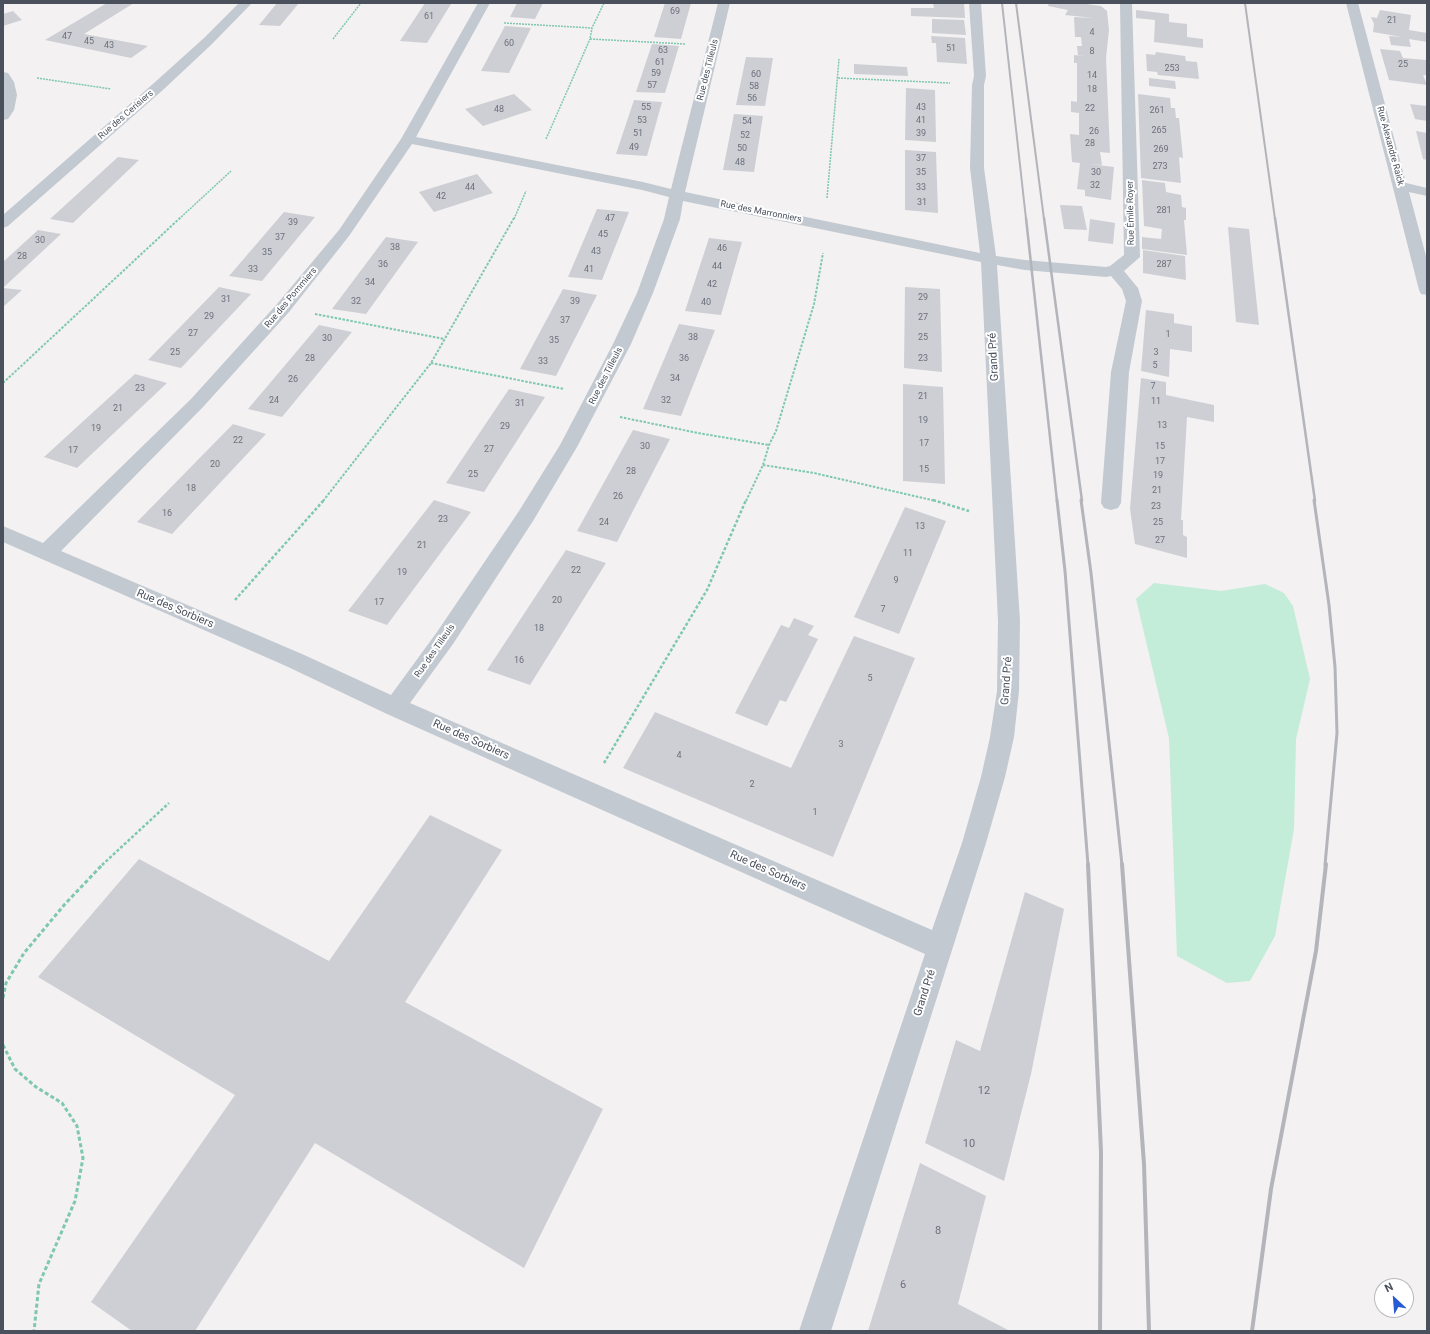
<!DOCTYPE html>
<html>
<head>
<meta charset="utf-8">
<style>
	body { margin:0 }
	#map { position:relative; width:1430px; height:1334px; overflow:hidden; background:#f3f1f1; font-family:Roboto,sans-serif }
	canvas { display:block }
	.frame { position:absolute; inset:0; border:4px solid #4a515d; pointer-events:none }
	.north { position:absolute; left:1374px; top:1278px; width:40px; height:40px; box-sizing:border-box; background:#fff; border:1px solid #b7b9be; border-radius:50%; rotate:334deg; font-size:11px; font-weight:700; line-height:16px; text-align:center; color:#4a515d }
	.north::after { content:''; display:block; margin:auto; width:14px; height:18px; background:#275bd6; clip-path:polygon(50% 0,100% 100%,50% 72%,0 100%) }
</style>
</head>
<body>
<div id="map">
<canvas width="1430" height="1334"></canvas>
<div class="frame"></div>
<div class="north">N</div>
</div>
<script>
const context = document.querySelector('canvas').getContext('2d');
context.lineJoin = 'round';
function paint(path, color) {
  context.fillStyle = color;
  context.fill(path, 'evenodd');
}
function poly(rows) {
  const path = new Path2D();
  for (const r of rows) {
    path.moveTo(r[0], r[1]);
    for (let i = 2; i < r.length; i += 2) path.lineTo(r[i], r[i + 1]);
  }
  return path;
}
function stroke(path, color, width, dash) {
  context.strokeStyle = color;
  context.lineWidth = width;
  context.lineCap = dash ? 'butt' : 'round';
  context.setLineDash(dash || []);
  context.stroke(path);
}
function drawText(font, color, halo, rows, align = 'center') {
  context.font = font + ' Roboto,sans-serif';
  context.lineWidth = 4;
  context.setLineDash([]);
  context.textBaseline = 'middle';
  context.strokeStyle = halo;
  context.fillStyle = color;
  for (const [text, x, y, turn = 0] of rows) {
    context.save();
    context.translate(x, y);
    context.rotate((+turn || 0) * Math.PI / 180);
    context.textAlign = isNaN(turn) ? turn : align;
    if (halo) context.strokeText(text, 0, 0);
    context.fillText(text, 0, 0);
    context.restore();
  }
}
const green = poly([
	[1154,583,1221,591,1265,584,1284,593,1293,606,1310,679,1296,739,1294,829,1275,936,1250,981,1227,983,1177,956,1169,738,1136,599]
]);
const building = poly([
	[107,3,134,3,84,34,148,46,131,58,45,40],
	[277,3,299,3,280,26,259,25],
	[425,3,451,4,427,43,400,41],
	[517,3,543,3,535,19,510,17],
	[665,3,691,3,681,39,654,37],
	[933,3,964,3,965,18,911,16,911,8,934,8],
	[1049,3,1079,3,1101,6,1107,11,1109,30,1106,58,1110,153,1100,152,1102,165,1089,164,1114,167,1111,200,1085,196,1085,190,1077,189,1080,163,1072,162,1070,134,1079,135,1079,113,1071,112,1071,101,1077,102,1077,63,1074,63,1074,55,1084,56,1078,55,1077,46,1082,46,1081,37,1075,37,1074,17,1094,18,1065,15,1068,10,1048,6],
	[1136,10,1169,14,1169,22,1187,24,1187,37,1203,39,1203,48,1154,42,1155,20,1136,18],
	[1380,10,1411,15,1409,30,1427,33,1427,42,1409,39,1411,47,1391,45,1389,36,1402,37,1373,32,1374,24,1371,17,1377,18],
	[13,11,22,20,3,26,3,14],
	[932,19,964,20,966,35,932,33],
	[505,26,531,28,509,73,481,71],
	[931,36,965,38,967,64,937,62,936,43,932,43],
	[652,44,679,46,665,93,636,92],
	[1380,49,1400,51,1403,58,1427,60,1427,75,1423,75,1427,85,1389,80],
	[1156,52,1185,56,1186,61,1197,62,1199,79,1158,75,1157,72,1147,71,1146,54,1155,55],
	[746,57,773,58,765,106,736,105],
	[854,64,907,67,908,76,854,74],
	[1149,78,1175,81,1176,89,1149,86],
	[906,88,935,90,936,142,905,140],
	[514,94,532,110,483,126,465,109],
	[1138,94,1170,98,1171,108,1175,108,1176,118,1179,118,1183,158,1179,157,1181,183,1141,178],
	[634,100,662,102,647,156,616,154],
	[1410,104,1427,106,1427,121,1415,119],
	[734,114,763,116,754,172,723,170],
	[1416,131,1427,133,1427,160,1423,159],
	[905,150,936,152,938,213,905,210],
	[118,157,139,160,73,223,50,219],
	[477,174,493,193,434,212,419,192],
	[1142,180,1165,183,1166,192,1181,195,1182,207,1186,208,1186,220,1184,220,1187,255,1142,249,1142,237,1161,239,1162,229,1144,226],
	[1060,205,1082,206,1087,230,1064,229],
	[597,209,629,212,602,280,568,277],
	[284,212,315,217,262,281,229,276],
	[1090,219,1115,223,1113,244,1088,241],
	[1228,227,1249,229,1259,325,1236,322],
	[38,230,61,234,3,288,22,290,3,307,3,262],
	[386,237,418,242,366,314,332,309],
	[709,238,742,242,721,315,685,311],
	[1143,250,1185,256,1186,280,1143,273],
	[219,287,251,294,181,368,148,360],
	[905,287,940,289,942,372,904,368],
	[563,289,597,295,556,376,520,369],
	[1146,310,1174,314,1174,323,1192,326,1192,352,1170,349,1169,377,1141,371],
	[679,324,715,330,681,416,643,409],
	[319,325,352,332,282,417,248,409],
	[135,374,167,383,77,468,44,457],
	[1141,378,1166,382,1166,395,1214,405,1214,422,1187,417,1181,520,1183,520,1183,535,1187,537,1187,558,1135,544,1130,509],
	[903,384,943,387,945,484,903,481],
	[509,389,545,397,484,492,446,483],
	[233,424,266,434,172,534,137,522],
	[633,430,670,439,617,542,577,531],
	[434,500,471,512,387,625,348,611],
	[905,507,946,521,899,634,854,617],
	[566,550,606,563,530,685,487,670],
	[794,618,814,626,808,635,818,639,786,702,780,700,767,726,735,713,781,625,789,628],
	[854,636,915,658,833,857,623,768,655,712,791,768],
	[430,815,502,850,405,1002,603,1109,524,1268,315,1143,195,1331,132,1331,91,1302,235,1095,38,977,139,859,329,961],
	[1025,892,1064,909,1031,1074,1004,1181,925,1143,956,1040,980,1051],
	[920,1163,986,1196,958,1304,1010,1331,868,1331]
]);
const pathFar3 = poly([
	[604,3,592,28,590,39,685,44],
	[504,23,592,28],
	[333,39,361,3],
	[37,78,111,89],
	[838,78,950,83],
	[546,139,590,39],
	[827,198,839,59],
	[179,219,231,171],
	[514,219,526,191]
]);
const pathFar2 = poly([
	[315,314,444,339],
	[431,363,564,389],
	[3,383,180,218],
	[620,417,698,433,769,445],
	[763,465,814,473,936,501],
	[323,501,431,363,514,218],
	[746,501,763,465,769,445,776,431,814,304,823,253]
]);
const pathFar1 = poly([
	[933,500,969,511],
	[235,600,324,500],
	[604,763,707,590,746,500],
	[102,865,169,803]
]);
const path = poly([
	[3,998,6,983,24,953,65,904,103,864],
	[3,1045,15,1069,36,1087,62,1103,77,1126,83,1158,75,1201,39,1284,34,1331]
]);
const minor = poly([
	[239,3,252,3,212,44,164,89,8,226,3,228,3,215,154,83,204,38,239,3],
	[478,3,490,3,416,137,643,182,671,189,718,3,730,3,685,192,980,253,970,168,972,85,974,76,969,3,981,3,986,76,984,85,984,168,996,256,1025,260,1106,267,1110,266,1124,255,1120,3,1132,3,1140,257,1124,271,1138,288,1142,301,1129,372,1121,503,1118,508,1111,510,1104,508,1101,503,1111,372,1126,301,1122,289,1111,276,1106,277,1025,270,997,265,1020,621,1019,691,1014,737,1005,777,986,843,831,1331,799,1331,925,954,387,714,286,666,3,542,3,526,43,543,191,399,277,304,339,230,401,139,478,3],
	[412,144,642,190,669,197,664,219,637,293,613,344,560,445,519,511,437,632,391,695,302,654,61,551,203,407,289,312,349,236,412,144],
	[683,201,981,262,998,621,997,691,990,737,981,777,962,843,932,930,410,703,453,644,533,521,577,447,631,344,653,293,680,219,683,201],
	[1346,3,1358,3,1406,183,1427,188,1427,196,1409,192,1427,260,1427,295,1421,294,1419,290,1346,3],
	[3,72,8,73,14,82,17,95,14,110,8,119,3,120,3,72]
]);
const railFar3 = poly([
	[1002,3,1026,219],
	[1016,3,1044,219],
	[1245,3,1275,219]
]);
const railFar2 = poly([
	[1026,218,1057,501],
	[1044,218,1082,501],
	[1275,218,1315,501]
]);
const railFar1 = poly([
	[1057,500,1065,571,1088,865],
	[1081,500,1091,573,1122,865],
	[1314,500,1329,605,1335,667,1337,733,1325,865]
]);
const rail = poly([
	[1088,864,1101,1152,1100,1331],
	[1122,864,1144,1164,1149,1331],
	[1252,1331,1271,1189,1316,951,1326,864]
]);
const numberNames = [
	["69",675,12],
	["61",429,17],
	["21",1392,21],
	["4",1092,33],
	["47",67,37],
	["45",89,42],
	["60",509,44],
	["43",109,46],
	["51",951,49],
	["63",663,51],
	["8",1092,52],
	["61",660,63],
	["25",1403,65],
	["253",1172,69],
	["59",656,74],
	["60",756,75],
	["14",1092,76],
	["57",652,86],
	["58",754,87],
	["18",1092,90],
	["56",752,99],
	["55",646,108],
	["43",921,108],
	["22",1090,109],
	["48",499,110],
	["261",1157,111],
	["53",642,121],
	["41",921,121],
	["54",747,122],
	["265",1159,131],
	["26",1094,132],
	["51",638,134],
	["39",921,134],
	["52",745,136],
	["28",1090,144],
	["49",634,148],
	["50",742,149],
	["269",1161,150],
	["37",921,159],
	["48",740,163],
	["273",1160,167],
	["35",921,173],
	["30",1096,173],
	["32",1095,186],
	["44",470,188],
	["33",921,188],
	["42",441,197],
	["31",922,203],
	["281",1164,211],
	["47",610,219],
	["39",293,223],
	["45",603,235],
	["37",280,238],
	["30",40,241],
	["38",395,248],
	["46",722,249],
	["43",596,252],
	["35",267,253],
	["28",22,257],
	["36",383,265],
	["287",1164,265],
	["44",717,267],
	["33",253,270],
	["41",589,270],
	["34",370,283],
	["42",712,285],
	["29",923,298],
	["31",226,300],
	["32",356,302],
	["39",575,302],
	["40",706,303],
	["29",209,317],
	["27",923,318],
	["37",565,321],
	["27",193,334],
	["1",1168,335],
	["38",693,338],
	["25",923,338],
	["30",327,339],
	["35",554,341],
	["25",175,353],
	["3",1156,353],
	["28",310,359],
	["36",684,359],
	["23",923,359],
	["33",543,362],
	["5",1155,366],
	["34",675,379],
	["26",293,380],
	["7",1153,387],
	["23",140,389],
	["21",923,397],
	["24",274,401],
	["32",666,401],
	["11",1156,402],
	["31",520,404],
	["21",118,409],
	["19",923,421],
	["13",1162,426],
	["29",505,427],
	["19",96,429],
	["22",238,441],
	["17",924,444],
	["30",645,447],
	["15",1160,447],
	["27",489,450],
	["17",73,451],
	["17",1160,462],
	["20",215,465],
	["15",924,470],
	["28",631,472],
	["25",473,475],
	["19",1158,476],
	["18",191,489],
	["21",1157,491],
	["26",618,497],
	["23",1156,507],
	["16",167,514],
	["23",443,520],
	["24",604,523],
	["25",1158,523],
	["13",920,527],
	["27",1160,541],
	["21",422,546],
	["11",908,554],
	["22",576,571],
	["19",402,573],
	["9",896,581],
	["20",557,601],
	["17",379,603],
	["7",883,610],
	["18",539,629],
	["16",519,661],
	["5",870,679],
	["3",841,745],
	["4",679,756],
	["2",752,785],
	["1",815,813]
];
const farStreetnames = [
	["Rue des Tilleuls",708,70,-76],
	["Rue des Cerisiers",126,115,-41],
	["Rue Alexandre Raick",1390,146,75],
	["Rue des Marronniers",761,212,11],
	["Rue Émile Royer",1131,213,-91],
	["Rue des Pommiers",291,298,-50],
	["Rue des Tilleuls",606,376,-63],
	["Rue des Tilleuls",435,651,-55]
];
const streetNames = [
	["Grand Pré",994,357,-93],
	["Rue des Sorbiers",175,609,23],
	["Grand Pré",1007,681,-86],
	["Rue des Sorbiers",471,740,24],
	["Rue des Sorbiers",768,871,24],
	["Grand Pré",925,993,-72]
];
const nearNumbernames = [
	["12",984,1091],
	["10",969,1144],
	["8",938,1231],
	["6",903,1285]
];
paint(green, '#c3ecd9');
paint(building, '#cecfd5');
stroke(pathFar3, '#7dc8ae', 1.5, [2, 1]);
stroke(pathFar2, '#7dc8ae', 2, [2.5, 1.5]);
stroke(pathFar1, '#7dc8ae', 2.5, [3, 2]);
stroke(path, '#7dc8ae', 3, [4, 2.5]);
paint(minor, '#c2c9d1');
stroke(railFar3, '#b3b5ba', 2);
stroke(railFar2, '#b3b5ba', 2.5);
stroke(railFar1, '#b3b5ba', 3);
stroke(rail, '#b3b5ba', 4);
drawText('9px', '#6b707b', null, numberNames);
drawText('9px', '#4a515d', '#fff', farStreetnames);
drawText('11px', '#4a515d', '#fff', streetNames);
drawText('11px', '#6b707b', null, nearNumbernames);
</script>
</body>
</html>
